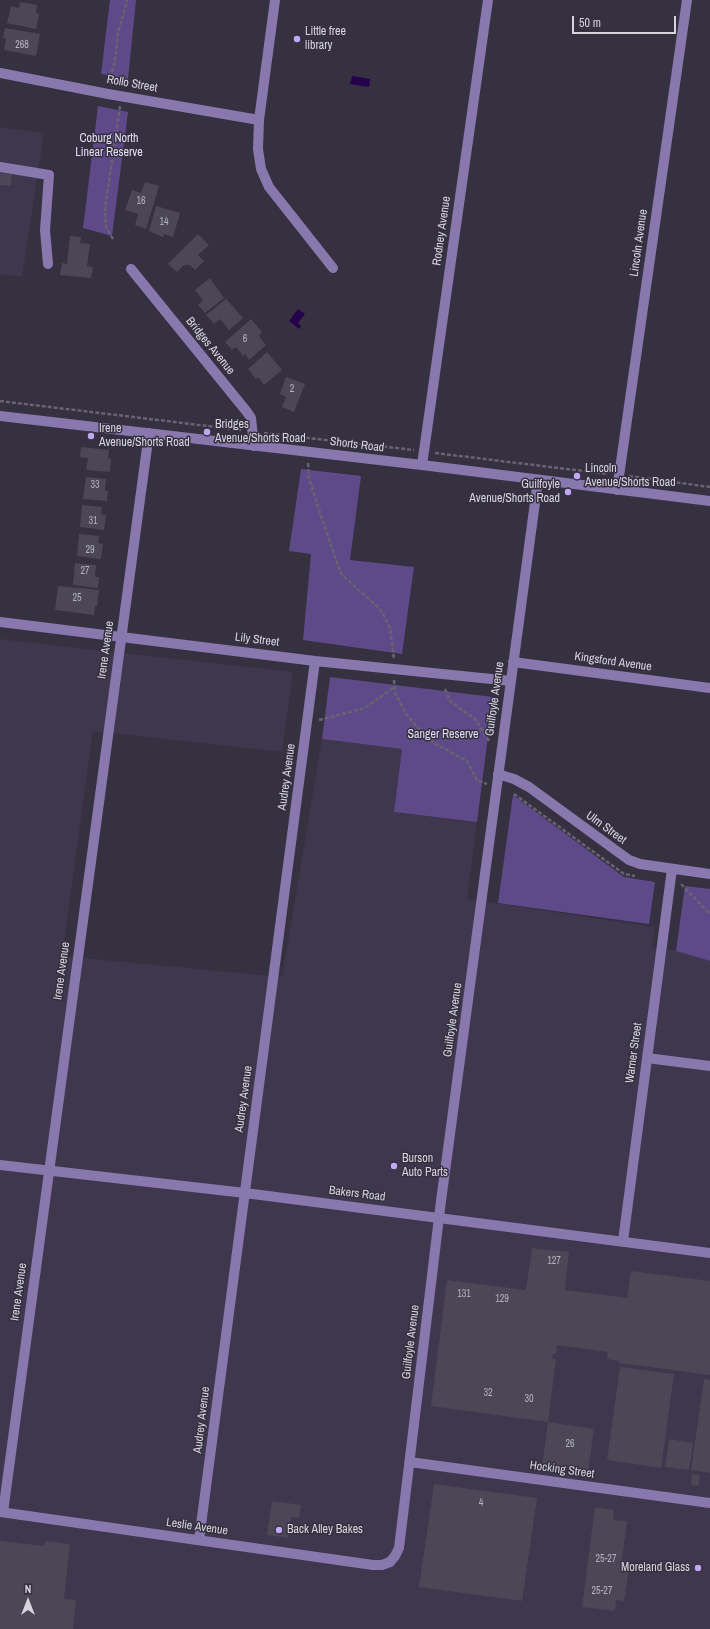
<!DOCTYPE html>
<html>
<head>
<meta charset="utf-8">
<style>
	body { margin:0 }
	#map { position:relative; width:710px; height:1629px; overflow:hidden; background:#353141; font-family:"Archivo Narrow",sans-serif }
	canvas { display:block }
	.north { position:absolute; left:8px; top:1581px; width:40px; height:40px; -webkit-text-stroke:3px #353141; paint-order:stroke; rotate:0deg; font-size:11px; font-weight:700; line-height:16px; text-align:center; color:#d7d4de }
	.north::after { content:''; display:block; margin:auto; width:14px; height:18px; background:#d7d4de; clip-path:polygon(50% 0,100% 100%,50% 72%,0 100%) }
	.scale { position:absolute; left:572px; top:16px; width:104px; height:18px; box-sizing:border-box; border:2px solid #d7d4de; border-top:0; padding-left:5px; font-size:12px; line-height:14px; white-space:nowrap; color:#d7d4de; -webkit-text-stroke:3px #353141; paint-order:stroke }
</style>
</head>
<body>
<div id="map">
<canvas width="710" height="1629"></canvas>
<div class="north">N</div>
<div class="scale">50 m</div>
</div>
<script>
const context = document.querySelector('canvas').getContext('2d');
context.lineJoin = 'round';
function paint(path, color) {
  context.fillStyle = color;
  context.fill(path, 'evenodd');
}
function poly(rows) {
  const path = new Path2D();
  for (const r of rows) {
    path.moveTo(r[0], r[1]);
    for (let i = 2; i < r.length; i += 2) path.lineTo(r[i], r[i + 1]);
  }
  return path;
}
function stroke(path, color, width, dash) {
  context.strokeStyle = color;
  context.lineWidth = width;
  context.lineCap = dash ? 'butt' : 'round';
  context.setLineDash(dash || []);
  context.stroke(path);
}
function drawText(font, color, halo, rows, align = 'center') {
  context.font = font + ' "Archivo Narrow",sans-serif';
  context.lineWidth = 3;
  context.setLineDash([]);
  context.textBaseline = 'middle';
  context.strokeStyle = halo;
  context.fillStyle = color;
  for (const [text, x, y, turn = 0] of rows) {
    context.save();
    context.translate(x, y);
    context.rotate((+turn || 0) * Math.PI / 180);
    context.textAlign = isNaN(turn) ? turn : align;
    if (halo) context.strokeText(text, 0, 0);
    context.fillText(text, 0, 0);
    context.restore();
  }
}
const built = poly([
	[0,127,44,133,22,277,0,274],
	[0,639,293,672,282,752,93,731,62,956,282,977,322,739,402,749,394,812,477,822,467,899,655,927,652,948,676,951,710,961,710,1629,0,1629]
]);
const green = poly([
	[110,0,136,0,128,79,101,74],
	[98,106,128,112,112,236,83,228],
	[301,469,361,476,350,560,414,567,402,654,303,640,311,554,289,551],
	[330,677,493,697,477,822,394,812,402,749,322,739],
	[513,795,624,877,655,882,649,924,498,903],
	[685,886,710,889,710,961,676,951]
]);
const water = poly([
	[352,76,370,79,369,87,350,84],
	[298,309,305,314,298,323,301,326,299,329,289,321]
]);
const building = poly([
	[20,2,37,5,36,13,39,14,36,29,7,23,11,6,19,8],
	[5,28,40,34,36,56,4,50,6,39,3,38],
	[0,173,12,174,11,186,0,185],
	[145,182,159,186,146,229,135,225,138,214,125,210,132,190,141,193],
	[156,206,180,213,173,237,164,234,163,237,149,231],
	[198,234,209,245,198,255,204,261,195,270,190,265,184,265,177,272,168,264],
	[70,236,81,237,80,243,90,244,87,266,93,267,91,278,60,275,62,263,67,264],
	[210,278,224,298,205,313,198,305,203,300,195,290],
	[226,299,243,318,229,330,220,319,214,324,206,315],
	[251,319,262,332,259,336,266,345,249,360,245,354,243,356,236,347,232,350,225,342],
	[267,352,282,370,264,385,258,377,256,379,248,369],
	[286,377,305,384,294,412,282,407,286,397,280,394],
	[81,447,109,450,108,458,111,459,110,472,86,470,88,458,80,457],
	[86,477,106,479,105,491,108,491,107,501,83,499],
	[82,505,102,507,101,514,106,515,104,530,80,527],
	[79,534,99,536,98,543,103,544,101,559,77,556],
	[75,563,96,565,95,577,99,577,98,588,73,585],
	[58,586,99,590,97,606,95,606,94,615,55,610],
	[532,1248,569,1252,565,1290,627,1298,631,1271,710,1281,710,1375,619,1363,619,1361,607,1359,608,1352,557,1345,556,1354,553,1354,552,1359,556,1359,548,1422,431,1406,447,1280,526,1290],
	[620,1367,674,1374,661,1468,607,1460],
	[704,1379,710,1380,710,1473,691,1470],
	[548,1422,594,1429,588,1472,542,1466],
	[669,1439,693,1443,689,1470,665,1467],
	[692,1474,700,1475,698,1486,691,1485],
	[434,1484,537,1498,522,1601,419,1587],
	[272,1501,301,1505,299,1518,291,1517,288,1538,267,1535],
	[595,1507,614,1510,613,1520,627,1521,622,1560,630,1561,624,1601,616,1600,615,1611,582,1607],
	[0,1541,44,1546,45,1541,70,1544,64,1599,76,1600,73,1629,0,1629]
]);
const path = poly([
	[110,84,116,52,118,33,127,0],
	[113,239,106,228,105,209,120,106],
	[0,401,241,430],
	[264,433,414,450],
	[435,453,608,474],
	[308,463,309,478,318,507,339,568,342,575,379,608,383,614,390,628,394,659],
	[629,476,710,487],
	[394,680,395,693,406,714,419,729,434,743,467,761,477,780,487,784],
	[445,689,450,701,475,719,489,741],
	[319,720,365,708,394,687],
	[514,794,624,874,635,876],
	[681,884,710,914]
]);
const minor = poly([
	[275,0,259,120,258,149,261,169,269,187,333,268],
	[0,73,108,94,259,120],
	[0,167,49,175,45,230,48,264],
	[131,269,247,412,251,418,254,446],
	[0,416,422,465,710,501],
	[422,465,488,0],
	[617,490,687,0],
	[0,622,315,661,511,681],
	[513,662,710,688],
	[498,774,514,779,529,787,629,860,640,864,710,874],
	[647,1058,710,1066],
	[0,1165,245,1193,710,1253],
	[623,1241,672,869],
	[410,1462,710,1503],
	[0,1512,373,1565,382,1565,390,1562,395,1556,399,1548,441,1201,538,480],
	[3,1512,149,433],
	[199,1540,315,661]
]);
const markers = [
	[297,39,4,"#c0a8f4"],
	[207,432,4,"#c0a8f4"],
	[91,436,4,"#c0a8f4"],
	[577,476,4,"#c0a8f4"],
	[568,492,4,"#c0a8f4"],
	[394,1166,4,"#c0a8f4"],
	[279,1530,4,"#c0a8f4"],
	[698,1568,4,"#c0a8f4"]
];
const numberNames = [
	["268",22,45],
	["16",141,201],
	["14",164,222],
	["6",245,339],
	["2",292,389],
	["33",95,485],
	["31",93,521],
	["29",90,550],
	["27",85,571],
	["25",77,598],
	["127",554,1261],
	["131",464,1294],
	["129",502,1299],
	["32",488,1393],
	["30",529,1399],
	["26",570,1444],
	["4",481,1503],
	["25-27",606,1559],
	["25-27",602,1591]
];
const poiNames = [
	["Little free",305,32],
	["library",305,46],
	["Bridges",215,425],
	["Avenue/Shorts Road",215,439],
	["Irene",99,429],
	["Avenue/Shorts Road",99,443],
	["Lincoln",585,469],
	["Avenue/Shorts Road",585,483],
	["Guilfoyle",560,485,"right"],
	["Avenue/Shorts Road",560,499,"right"],
	["Burson",402,1159],
	["Auto Parts",402,1173],
	["Back Alley Bakes",287,1530],
	["Moreland Glass",690,1568,"right"]
];
const streetNames = [
	["Rollo Street",132,84,10],
	["Rodney Avenue",442,231,-82],
	["Lincoln Avenue",639,243,-82],
	["Bridges Avenue",210,346,51],
	["Shorts Road",357,445,7],
	["Lily Street",257,640,7],
	["Irene Avenue",106,650,-82],
	["Kingsford Avenue",613,662,8],
	["Guilfoyle Avenue",495,699,-82],
	["Audrey Avenue",287,777,-82],
	["Ulm Street",606,828,36],
	["Irene Avenue",62,971,-82],
	["Guilfoyle Avenue",453,1020,-82],
	["Warner Street",634,1053,-82],
	["Audrey Avenue",244,1099,-82],
	["Bakers Road",357,1194,7],
	["Irene Avenue",19,1292,-82],
	["Guilfoyle Avenue",411,1342,-83],
	["Audrey Avenue",202,1420,-83],
	["Hocking Street",562,1470,8],
	["Leslie Avenue",197,1527,8]
];
const parkNames = [
	["Coburg North",109,139],
	["Linear Reserve",109,153],
	["Sanger Reserve",443,735]
];
paint(built, '#3e374d');
paint(green, '#5f4a89');
paint(water, '#26004c');
paint(building, '#4b4757');
stroke(path, '#676371', 2.5, [4, 2]);
stroke(minor, '#8978ae', 10);
for (const [x, y, r, color] of markers) {
  const dot = new Path2D();
  dot.arc(x, y, r, 0, 2 * Math.PI);
  context.fillStyle = color;
  context.fill(dot);
  stroke(dot, '#353141', 1.5);
}
drawText('10px', '#b4b1bc', null, numberNames);
drawText('12px', '#d7d4de', '#353141', poiNames, 'left');
drawText('12px', '#d7d4de', '#353141', streetNames);
drawText('12px', '#e2dcf2', '#353141', parkNames);
</script>
</body>
</html>
